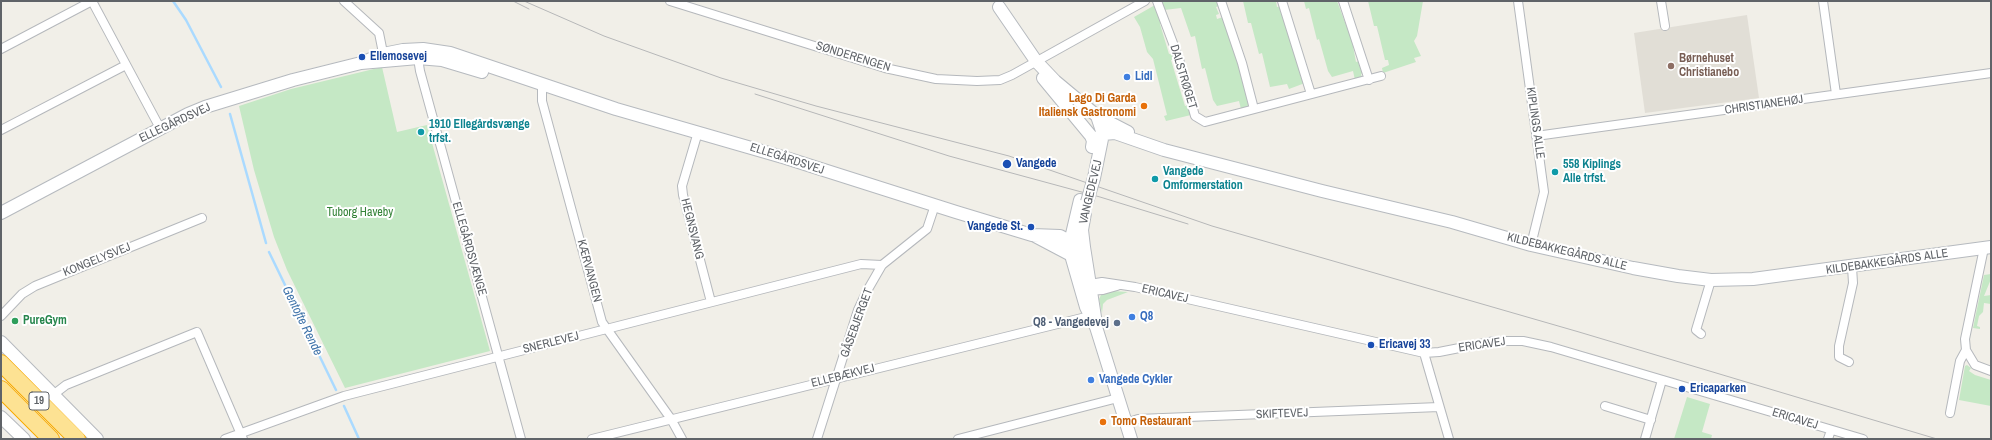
<!DOCTYPE html>
<html>
<head>
<meta charset="utf-8">
<style>
	body { margin:0 }
	#map { position:relative; width:1992px; height:440px; overflow:hidden; background:#f1efe8; font-family:"Archivo Narrow",sans-serif }
	canvas { display:block }
	.frame { position:absolute; inset:0; border:2px solid #5f6368; pointer-events:none }
</style>
</head>
<body>
<div id="map">
<canvas width="1992" height="440"></canvas>
<div class="frame"></div>
</div>
<script>
const context = document.querySelector('canvas').getContext('2d');
context.lineJoin = 'round';
function paint(path, color) {
  context.fillStyle = color;
  context.fill(path, 'evenodd');
}
function poly(rows) {
  const path = new Path2D();
  for (const r of rows) {
    path.moveTo(r[0], r[1]);
    for (let i = 2; i < r.length; i += 2) path.lineTo(r[i], r[i + 1]);
  }
  return path;
}
function stroke(path, color, width, dash) {
  context.strokeStyle = color;
  context.lineWidth = width;
  context.lineCap = dash ? 'butt' : 'round';
  context.setLineDash(dash || []);
  context.stroke(path);
}
function drawText(font, color, halo, rows, align = 'center') {
  context.font = font + ' "Archivo Narrow",sans-serif';
  context.lineWidth = 4;
  context.setLineDash([]);
  context.textBaseline = 'middle';
  context.strokeStyle = halo;
  context.fillStyle = color;
  for (const [text, x, y, turn = 0] of rows) {
    context.save();
    context.translate(x, y);
    context.rotate((+turn || 0) * Math.PI / 180);
    context.textAlign = isNaN(turn) ? turn : align;
    if (halo) context.strokeText(text, 0, 0);
    context.fillText(text, 0, 0);
    context.restore();
  }
}
const education = poly([
	[1747,15,1759,98,1645,113,1634,33]
]);
const green = poly([
	[1161,1,1218,1,1219,6,1216,7,1219,14,1216,15,1217,19,1223,17,1250,102,1247,107,1241,109,1239,101,1217,106,1213,100,1205,68,1202,69,1195,36,1191,37,1181,8,1164,10],
	[1243,1,1276,1,1277,7,1281,6,1305,83,1289,89,1287,84,1270,87,1262,53,1259,54,1251,23,1248,23],
	[1304,1,1337,1,1352,41,1356,62,1359,61,1363,73,1361,74,1362,78,1355,80,1353,71,1332,77,1328,71,1319,39,1317,40,1309,8,1306,9],
	[1368,1,1423,1,1417,36,1414,41,1421,56,1414,58,1416,62,1383,73,1382,68,1389,65,1388,60,1385,60,1377,26,1374,26],
	[1155,5,1163,23,1160,24,1169,54,1173,53,1176,59,1171,60,1185,106,1189,105,1191,115,1166,121,1164,116,1167,115,1153,59,1147,52,1140,27,1134,17],
	[382,67,397,132,427,125,490,351,345,388,287,270,274,237,254,170,239,106,291,89],
	[1991,274,1991,279,1984,296,1991,295,1991,304,1984,303,1983,312,1979,316,1977,326,1980,327,1980,329,1973,328,1984,275],
	[1113,291,1128,292,1107,300,1103,304,1102,313,1099,299,1102,293],
	[1967,365,1971,368,1969,371,1975,375,1991,380,1991,406,1959,400,1965,366],
	[1687,397,1710,404,1702,432,1712,435,1711,439,1674,439]
]);
const stream = poly([
	[173,1,186,20,221,87],
	[230,114,266,243],
	[269,252,336,390],
	[344,406,359,439]
]);
const street = poly([
	[92,1,160,128],
	[344,1,379,33,384,58],
	[670,1,885,68,936,79,977,81,1000,80,1012,75,1145,1],
	[1157,1,1179,59,1195,116,1205,122,1381,76],
	[1221,1,1242,63,1254,109],
	[1282,1,1311,94],
	[1343,1,1369,80],
	[1518,1,1544,192,1531,245],
	[1661,1,1665,26],
	[1823,1,1836,94],
	[1,49,92,1],
	[418,58,420,71,521,439],
	[542,83,542,101,602,322,671,419,682,439],
	[1,130,126,65],
	[698,132,682,186,683,195,711,302],
	[1536,136,1991,73],
	[1087,286,1090,284,1102,282,1135,287,1424,353,1439,352,1495,341,1523,341,1551,347,1863,439],
	[1087,291,1103,290,1117,286],
	[1,316,22,294,35,286,202,218],
	[1701,334,1696,330,1711,280],
	[1966,350,1975,365,1991,371],
	[1424,353,1449,439],
	[1849,362,1839,357,1839,346,1853,283,1852,267],
	[53,395,66,385,197,332,243,439],
	[1605,406,1651,420],
	[1950,413,1960,361,1966,350,1965,339,1984,248],
	[1126,423,1138,419,1439,407],
	[225,439,344,396,861,264,882,265],
	[592,439,1094,315],
	[817,439,858,310,867,291,882,265,927,229,935,205],
	[958,439,1118,398],
	[1645,439,1662,380],
	[1828,439,1831,430]
]);
const secondary = poly([
	[999,7,1036,61,1055,81,1097,116,1103,134,1094,178],
	[361,63,383,54,403,50,423,49,450,53,616,109,786,158,956,212,1032,235,1060,236,1071,242,1074,245,1089,279],
	[1043,78,1091,136,1093,141,1092,147],
	[1097,116,1128,132],
	[1093,141,1103,134,1115,133,1164,150,1322,191,1452,222,1531,245,1633,268,1678,276,1711,280,1753,279,1991,247],
	[1080,200,1072,234,1071,255,1086,307,1096,327,1131,439],
	[1,213,188,114,205,107,293,80,361,63,418,58,442,60,482,72],
	[1085,213,1082,230,1084,247,1095,317],
	[1035,236,1071,255],
	[1,342,97,439],
	[1,417,24,439]
]);
const highway = poly([
	[1,363,77,439],
	[1,389,51,439]
]);
const tram = poly([
	[513,1,529,9],
	[524,1,604,36,721,78,816,106,1009,156,1212,226,1579,332,1937,439],
	[755,94,949,156,1100,197,1188,224]
]);
const secondaryBridge = poly([
	[1087,202,1094,178]
]);
const markers = [
	[362,57,4,"#1a4fb4"],
	[1671,66,4,"#8d6e63"],
	[1127,77,4,"#3f7fe0"],
	[1144,106,4,"#e8710a"],
	[421,132,4,"#0f9aa8"],
	[1007,164,5,"#1a4fb4"],
	[1555,172,4,"#0f9aa8"],
	[1155,179,4,"#0f9aa8"],
	[1031,227,4,"#1a4fb4"],
	[1132,317,4,"#3f7fe0"],
	[15,321,4,"#2e9e5b"],
	[1117,323,4,"#5c6f8a"],
	[1371,345,4,"#1a4fb4"],
	[1091,380,4,"#3f7fe0"],
	[1682,389,4,"#1a4fb4"],
	[1103,422,4,"#e8710a"]
];
const shields = [
	[39,401,20]
];
const shieldNames = [
	["19",39,401]
];
const transitNames = [
	["Ellemosevej",370,57],
	["Vangede",1016,164],
	["Vangede St.",1023,227,"right"],
	["Ericavej 33",1379,345],
	["Ericaparken",1690,389]
];
const streetNames = [
	["SØNDERENGEN",853,57,17],
	["DALSTRØGET",1183,77,73],
	["CHRISTIANEHØJ",1764,105,-8],
	["ELLEGÅRDSVEJ",175,123,-25],
	["KIPLINGS ALLE",1535,123,82],
	["ELLEGÅRDSVEJ",787,159,18],
	["VANGEDEVEJ",1091,192,-77],
	["HEGNSVANG",692,229,76],
	["ELLEGÅRDSVÆNGE",469,249,74],
	["KILDEBAKKEGÅRDS ALLE",1567,252,14],
	["KONGELYSVEJ",97,260,-22],
	["KILDEBAKKEGÅRDS ALLE",1887,262,-8],
	["KÆRVANGEN",589,271,75],
	["ERICAVEJ",1165,294,13],
	["GÅSEBJERGET",857,323,-70],
	["SNERLEVEJ",551,343,-14],
	["ERICAVEJ",1482,345,-8],
	["ELLEBÆKVEJ",843,376,-14],
	["SKIFTEVEJ",1282,414,-2],
	["ERICAVEJ",1795,419,17]
];
const educationNames = [
	["Børnehuset",1679,59],
	["Christianebo",1679,73]
];
const shopNames = [
	["Lidl",1135,77],
	["Q8",1140,317],
	["Vangede Cykler",1099,380]
];
const foodNames = [
	["Lago Di Garda",1136,99],
	["Italiensk Gastronomi",1136,113],
	["Tomo Restaurant",1111,422,"left"]
];
const cultureNames = [
	["1910 Ellegårdsvænge",429,125],
	["trfst.",429,139],
	["558 Kiplings",1563,165],
	["Alle trfst.",1563,179],
	["Vangede",1163,172],
	["Omformerstation",1163,186]
];
const parkNames = [
	["Tuborg Haveby",360,213]
];
const leisureNames = [
	["PureGym",23,321]
];
const serviceNames = [
	["Q8 - Vangedevej",1109,323]
];
const waterNames = [
	["Gentofte Rende",302,321,64]
];
paint(education, '#e1ded6');
paint(green, '#c5e8c5');
stroke(stream, '#aadaff', 2.5);
stroke(street, '#b5b8bc', 10);
stroke(secondary, '#b6babf', 14);
stroke(highway, '#f9ab00', 18);
stroke(street, '#fff', 8);
stroke(secondary, '#fff', 12);
stroke(highway, '#fde293', 16);
stroke(tram, '#b6b7b8', 1);
stroke(secondaryBridge, '#b6babf', 14, []);
stroke(secondaryBridge, '#fff', 12);
for (const [x, y, r, color] of markers) {
  const dot = new Path2D();
  dot.arc(x, y, r, 0, 2 * Math.PI);
  context.fillStyle = color;
  context.fill(dot);
  stroke(dot, '#fff', 1.5);
}
for (const [x, y, w] of shields) {
  const box = new Path2D();
  box.roundRect(x - w / 2, y - 9, w, 18, 3);
  context.fillStyle = '#fff';
  context.fill(box);
  stroke(box, '#5f6368', 1);
}
drawText('bold 11px', '#5f6368', null, shieldNames);
drawText('bold 12px', '#164399', '#fff', transitNames, 'left');
drawText('12px', '#5f6368', '#fff', streetNames);
drawText('bold 12px', '#785e54', '#fff', educationNames, 'left');
drawText('bold 12px', '#366cbe', '#fff', shopNames, 'left');
drawText('bold 12px', '#c56008', '#fff', foodNames, 'right');
drawText('bold 12px', '#0d838f', '#fff', cultureNames, 'left');
drawText('12px', '#348238', '#fff', parkNames);
drawText('bold 12px', '#27864d', '#fff', leisureNames, 'left');
drawText('bold 12px', '#4e5e75', '#fff', serviceNames, 'right');
drawText('italic 13px', '#4174aa', '#fff', waterNames);
</script>
</body>
</html>
